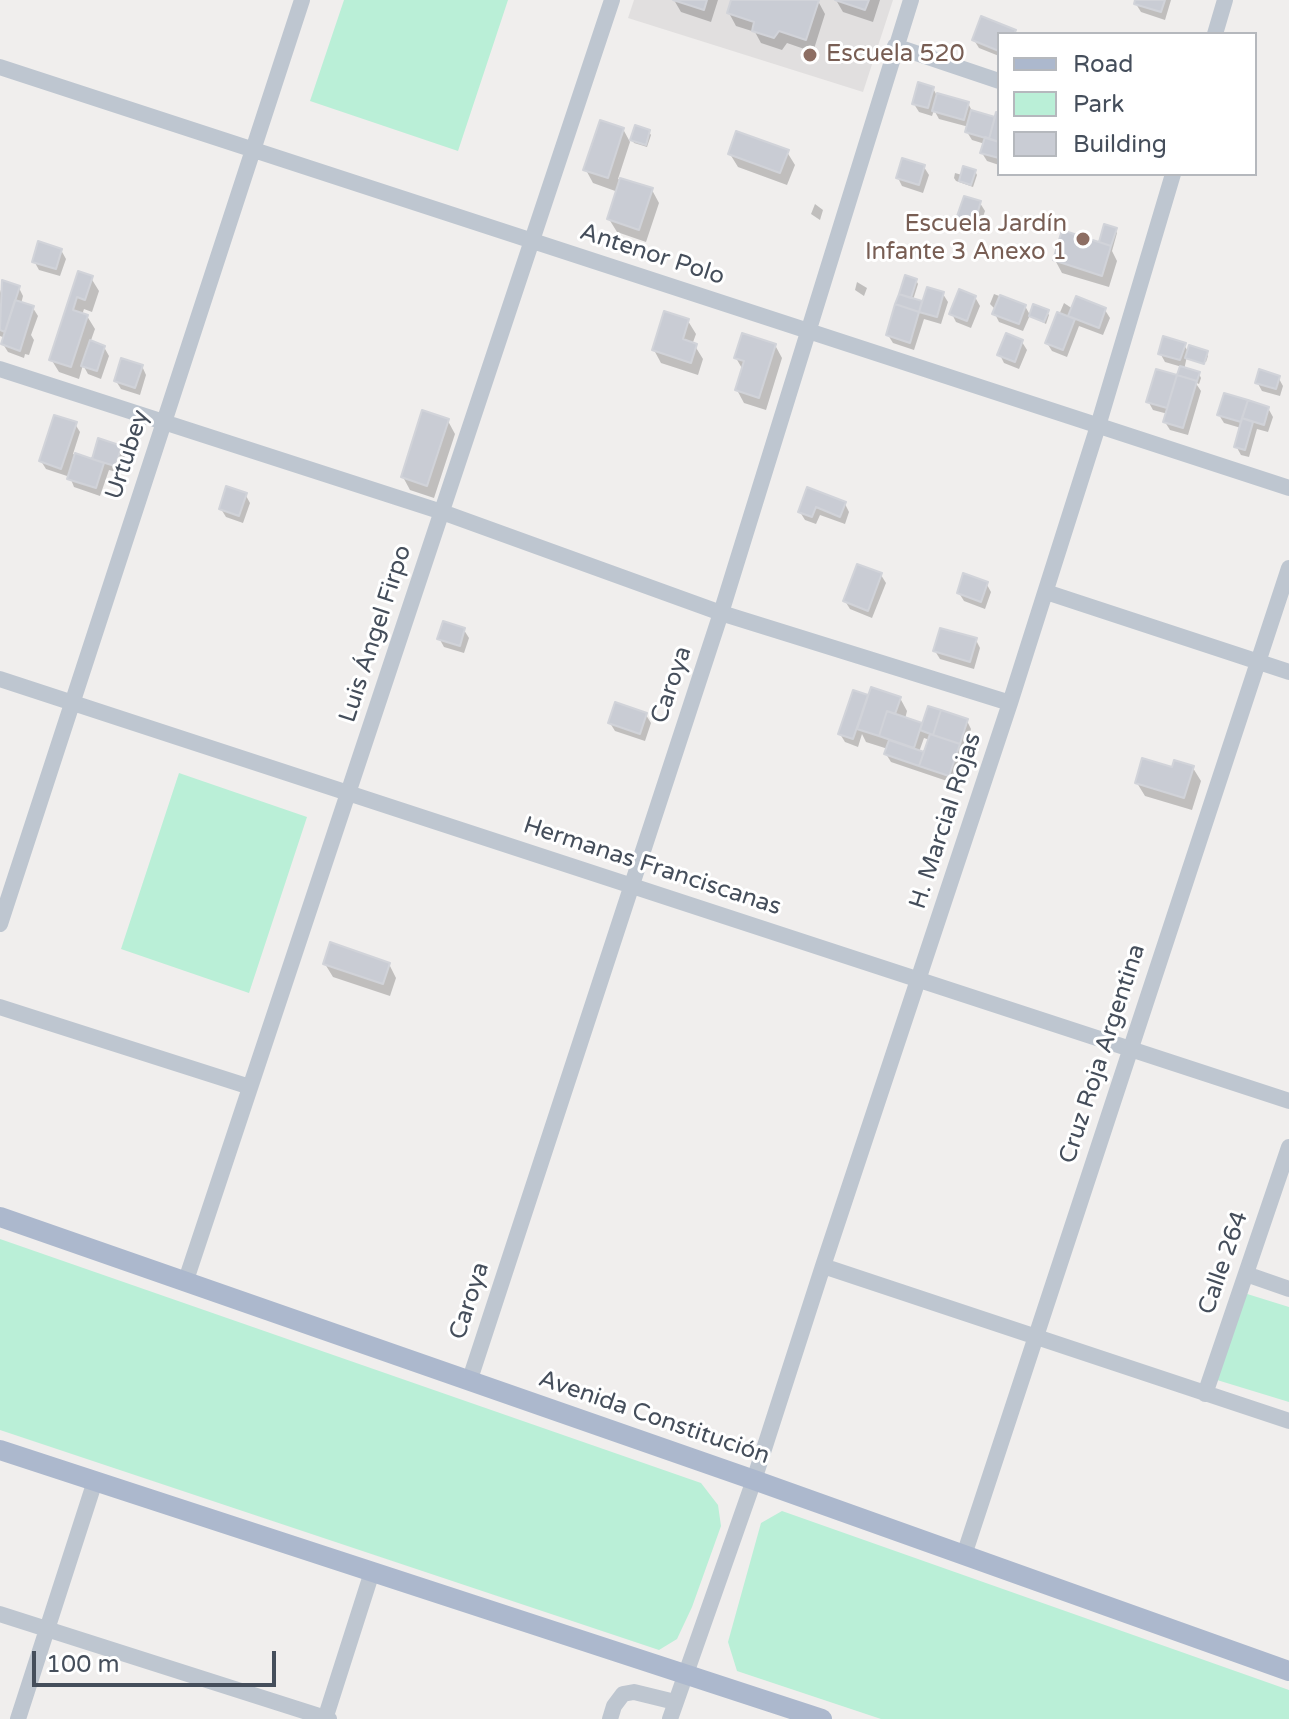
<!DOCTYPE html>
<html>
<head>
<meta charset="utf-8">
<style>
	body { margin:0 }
	#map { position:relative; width:1289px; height:1719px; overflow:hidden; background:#f0eeed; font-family:"Varela Round",sans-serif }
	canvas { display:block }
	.legend { position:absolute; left:997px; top:32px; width:260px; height:144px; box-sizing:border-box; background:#fff; border:2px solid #b5b8bd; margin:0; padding:10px 14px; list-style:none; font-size:24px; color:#454e5b }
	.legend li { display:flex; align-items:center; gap:16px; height:40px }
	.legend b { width:40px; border:2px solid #b5b8bd }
	.scale { position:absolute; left:32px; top:1651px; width:244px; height:36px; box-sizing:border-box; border:4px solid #454e5b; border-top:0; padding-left:10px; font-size:24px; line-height:28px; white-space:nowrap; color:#454e5b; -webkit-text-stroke:6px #fff; paint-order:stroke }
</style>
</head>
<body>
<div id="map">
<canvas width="1289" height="1719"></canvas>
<ul class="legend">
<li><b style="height:10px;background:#acb8cd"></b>Road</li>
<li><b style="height:22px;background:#baefd7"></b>Park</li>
<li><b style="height:22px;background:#c9ccd4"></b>Building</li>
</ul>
<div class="scale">100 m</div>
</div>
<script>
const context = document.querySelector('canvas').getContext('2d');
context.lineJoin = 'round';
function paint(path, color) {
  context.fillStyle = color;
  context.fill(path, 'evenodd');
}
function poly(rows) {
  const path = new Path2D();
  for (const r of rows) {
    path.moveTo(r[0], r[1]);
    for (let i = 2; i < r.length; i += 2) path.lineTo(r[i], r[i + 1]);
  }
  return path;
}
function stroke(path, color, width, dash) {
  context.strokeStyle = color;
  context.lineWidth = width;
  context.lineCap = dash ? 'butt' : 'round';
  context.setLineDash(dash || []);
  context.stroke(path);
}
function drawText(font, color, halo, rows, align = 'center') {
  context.font = font + ' "Varela Round",sans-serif';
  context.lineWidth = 6;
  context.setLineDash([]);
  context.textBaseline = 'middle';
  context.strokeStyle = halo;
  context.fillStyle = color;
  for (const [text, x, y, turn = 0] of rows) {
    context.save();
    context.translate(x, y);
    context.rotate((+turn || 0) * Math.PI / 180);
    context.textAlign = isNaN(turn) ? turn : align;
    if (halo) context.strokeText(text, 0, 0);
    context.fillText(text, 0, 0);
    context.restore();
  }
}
const education = poly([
	[634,0,893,0,863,92,628,18]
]);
const green = poly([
	[344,0,508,0,458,151,310,101],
	[179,773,307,817,249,993,121,949],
	[0,1239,701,1483,718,1505,721,1526,692,1607,677,1639,659,1650,0,1430],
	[1244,1293,1289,1307,1289,1402,1217,1380],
	[782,1511,1289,1690,1289,1719,881,1719,737,1671,728,1642,761,1523]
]);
const shadow = poly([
	[674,0,718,0,711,22,681,12],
	[733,0,818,1,825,14,813,52,787,43,782,50,761,43,755,32,736,26,729,13],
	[836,0,880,0,873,22,843,12],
	[1137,0,1171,0,1165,20,1141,12,1136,4],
	[982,19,1016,34,999,34,999,56,979,48,974,40],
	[933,88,936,94,968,103,973,113,996,119,999,115,999,165,987,161,982,153,985,144,972,140,967,132,969,127,939,119,934,110,932,116,919,112,914,104],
	[623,129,630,142,618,179,652,190,659,203,646,242,617,232,609,219,618,192,593,183,586,170],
	[649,132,651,135,647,147,634,143,632,139],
	[787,152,795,165,787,185,738,167,730,154],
	[924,167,929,175,923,193,902,186,898,178],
	[975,171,977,175,973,187,956,181,954,178,955,173,962,175],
	[980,203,985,211,978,232,963,227,959,219],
	[815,204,823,210,820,220,811,214],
	[1115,229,1117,233,1112,251,1117,261,1109,287,1062,273,1055,260,1103,246,1101,242],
	[915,248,923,250,923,260,916,258],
	[61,250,66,259,60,276,39,270,34,261],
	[79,274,91,278,99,291,92,312,84,309,82,315,87,316,95,329,90,343,104,347,109,356,101,379,88,374,83,365,79,379,59,372,51,359],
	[916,280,918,284,913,300,921,303,923,306,943,294,948,302,941,324,924,319,914,350,893,343,888,335],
	[857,282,867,288,864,296,855,290],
	[3,283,19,288,23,296,21,304,33,308,38,316,31,335,34,340,29,355,25,354,24,358,8,352,3,344,5,338,0,336,0,293],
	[994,294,1025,306,1030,315,1023,331,999,322,995,314,996,310,990,304],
	[975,297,980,306,971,328,956,322,952,314],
	[1064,303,1073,309,1105,310,1110,318,1103,335,1079,326,1067,357,1052,351,1047,343],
	[1047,312,1049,315,1046,324,1031,316],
	[688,321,696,334,692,345,695,346,703,359,698,375,661,363,654,350],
	[1022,342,1027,350,1019,369,1004,363,1000,355],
	[775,345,782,358,766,410,744,403,737,390,743,370,736,358],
	[1184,345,1189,353,1206,353,1208,356,1206,362,1187,356,1184,370,1199,374,1201,378,1199,384,1195,382,1201,391,1188,435,1170,430,1165,422,1168,414,1153,410,1148,401,1157,371,1178,378,1182,367,1165,362,1160,353],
	[142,366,146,375,140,395,121,389,116,381],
	[1278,377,1283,386,1280,396,1262,391,1257,382],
	[1268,408,1273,417,1268,432,1257,429,1249,457,1241,455,1236,446,1241,428,1224,423,1219,415],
	[448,421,455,434,434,498,410,490,403,477],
	[75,424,80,432,73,454,93,461,120,448,125,456,120,473,109,470,100,496,74,487,70,477,46,469,41,461],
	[809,490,845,504,849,512,845,524,820,515,816,524,805,520,800,512],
	[245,494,250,503,243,523,226,517,221,509],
	[881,575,886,583,872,618,850,609,845,601],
	[986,583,991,592,985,609,964,601,959,593],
	[464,630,469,638,464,653,444,647,439,638],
	[976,640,980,648,974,669,940,659,935,651],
	[854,692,869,697,900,698,907,711,905,719,923,725,967,721,971,729,953,783,891,762,886,754,888,749,866,742,862,734,858,747,845,742,840,734],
	[924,738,930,740,925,754,919,752],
	[646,715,651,723,645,741,615,731,610,723],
	[1193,768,1201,781,1192,810,1145,796,1137,783,1173,770],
	[325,964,389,964,396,978,390,996,333,977]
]);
const building = poly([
	[673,0,707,0,704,10,673,0],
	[731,0,819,0,806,40,779,31,774,38,752,31,754,22,727,13,731,0],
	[835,0,869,0,865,10,835,0],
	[1135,0,1165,0,1161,12,1134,4,1135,0],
	[981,16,1016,30,1014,34,999,34,999,51,972,40,981,16],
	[918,82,934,87,928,108,912,104,918,82],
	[937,93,969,102,964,120,932,111,937,93],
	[971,110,995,117,989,139,965,132,971,110],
	[996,112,999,113,999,142,989,139,996,112],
	[600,120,624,128,608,178,583,170,600,120],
	[635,125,650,130,646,145,630,140,635,125],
	[736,131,789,150,780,173,728,154,736,131],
	[985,137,999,142,999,158,980,153,985,137],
	[902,158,925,165,919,185,896,178,902,158],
	[963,166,976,170,971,185,959,181,963,166],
	[620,178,653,188,639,230,607,219,620,178],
	[964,196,981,201,974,225,956,219,964,196],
	[1104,224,1117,228,1111,246,1099,242,1104,224],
	[1062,230,1111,246,1102,276,1053,260,1062,230],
	[38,241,62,249,56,269,32,262,38,241],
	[78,271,93,276,85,300,77,297,73,310,88,315,71,367,49,360,78,271],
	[905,275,917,279,911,298,899,294,905,275],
	[2,280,20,286,5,332,0,330,2,280],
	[927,287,944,292,937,317,919,312,927,287],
	[959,289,976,296,967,321,949,314,959,289],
	[899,294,922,301,919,312,895,304,899,294],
	[1000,295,1026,305,1019,324,992,314,1000,295],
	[1076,296,1106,308,1099,328,1068,316,1076,296],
	[15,300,34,306,20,351,1,344,15,300],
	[895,304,919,312,910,343,886,335,895,304],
	[1033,304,1049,310,1044,322,1029,316,1033,304],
	[664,311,689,319,683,339,697,344,691,363,652,350,664,311],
	[1057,312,1075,319,1063,350,1045,343,1057,312],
	[742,333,776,344,759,398,735,390,744,361,734,358,742,333],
	[1006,333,1023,340,1015,362,997,355,1006,333],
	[1163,336,1186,343,1180,360,1158,354,1163,336],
	[90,340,105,346,97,371,81,366,90,340],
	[1189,345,1208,351,1204,364,1185,358,1189,345],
	[121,358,143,365,135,388,114,381,121,358],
	[1180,366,1200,372,1197,381,1177,375,1180,366],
	[1156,369,1177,375,1167,408,1146,402,1156,369],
	[1259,369,1280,376,1276,389,1255,383,1259,369],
	[1177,375,1197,381,1183,428,1163,422,1177,375],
	[1224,393,1248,400,1241,422,1217,415,1224,393],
	[1248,400,1269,407,1264,425,1242,418,1248,400],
	[422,410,449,419,427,486,401,477,422,410],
	[54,415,77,422,61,469,39,461,54,415],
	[1242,418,1253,422,1245,450,1234,447,1242,418],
	[98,438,122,446,115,466,92,459,98,438],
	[75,453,104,463,96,488,67,479,75,453],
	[226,486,247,493,239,516,219,509,226,486],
	[807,487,846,502,840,517,816,507,812,517,798,512,807,487],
	[857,564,882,573,868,611,843,601,857,564],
	[963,573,988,582,981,602,957,593,963,573],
	[443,621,465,628,460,646,437,639,443,621],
	[940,628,977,638,970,662,933,651,940,628],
	[871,687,901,697,895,714,887,711,879,736,857,729,871,687],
	[853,690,868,695,853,739,838,734,853,690],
	[615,702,647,713,640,734,608,723,615,702],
	[928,706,941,710,933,735,920,730,928,706],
	[941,710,968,719,960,744,933,735,941,710],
	[887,711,922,723,914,748,879,736,887,711],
	[930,734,960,744,949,776,919,766,930,734],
	[889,740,924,752,919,766,884,754,889,740],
	[1142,758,1172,767,1174,760,1194,766,1184,798,1135,783,1142,758],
	[330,942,390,963,383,984,323,964,330,942]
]);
const minor = poly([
	[1215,34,1225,0],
	[895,46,999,81],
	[0,67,1289,488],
	[0,369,442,512,721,613,1010,703],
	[1046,592,1289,672],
	[0,679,1289,1101],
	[0,924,302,0],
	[0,1007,250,1087],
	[823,1266,1289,1421],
	[1246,1274,1289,1289],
	[185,1283,612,0],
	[469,1382,721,613,911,0],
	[1205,1394,1289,1147],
	[964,1555,1289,568],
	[0,1614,329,1719],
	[18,1719,95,1481],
	[325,1719,372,1572],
	[610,1719,614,1706,623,1694,634,1692,675,1702],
	[670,1719,754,1480,823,1266,1010,703,1098,426,1173,174]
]);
const major = poly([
	[0,1217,754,1480,1289,1671],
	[0,1450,822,1719]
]);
const markers = [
	[810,55,8,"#8d6e63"],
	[1083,239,8,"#8d6e63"]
];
const educationNames = [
	["Escuela 520",826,55],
	["Escuela Jardín",1067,225,"right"],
	["Infante 3 Anexo 1",1067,253,"right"]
];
const streetNames = [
	["Antenor Polo",652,255,18],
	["Urtubey",128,455,-72],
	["Luis Ángel Firpo",376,634,-72],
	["Caroya",672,685,-71],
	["H. Marcial Rojas",946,821,-72],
	["Hermanas Franciscanas",652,867,18],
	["Cruz Roja Argentina",1103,1054,-72],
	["Calle 264",1224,1263,-71],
	["Caroya",470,1301,-72],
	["Avenida Constitución",654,1418,19]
];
paint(education, '#e1dfdf');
paint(green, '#baefd7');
paint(shadow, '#0003');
paint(building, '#c9ccd4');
stroke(building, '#d1d3d9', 2);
stroke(minor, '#bec6d0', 16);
stroke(major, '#acb8cd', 20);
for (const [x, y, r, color] of markers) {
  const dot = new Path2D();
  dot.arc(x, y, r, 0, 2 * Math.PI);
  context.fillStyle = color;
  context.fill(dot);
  stroke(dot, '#fff', 3);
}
drawText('24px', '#785e54', '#fff', educationNames, 'left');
drawText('24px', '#454e5b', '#fff', streetNames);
</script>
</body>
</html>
